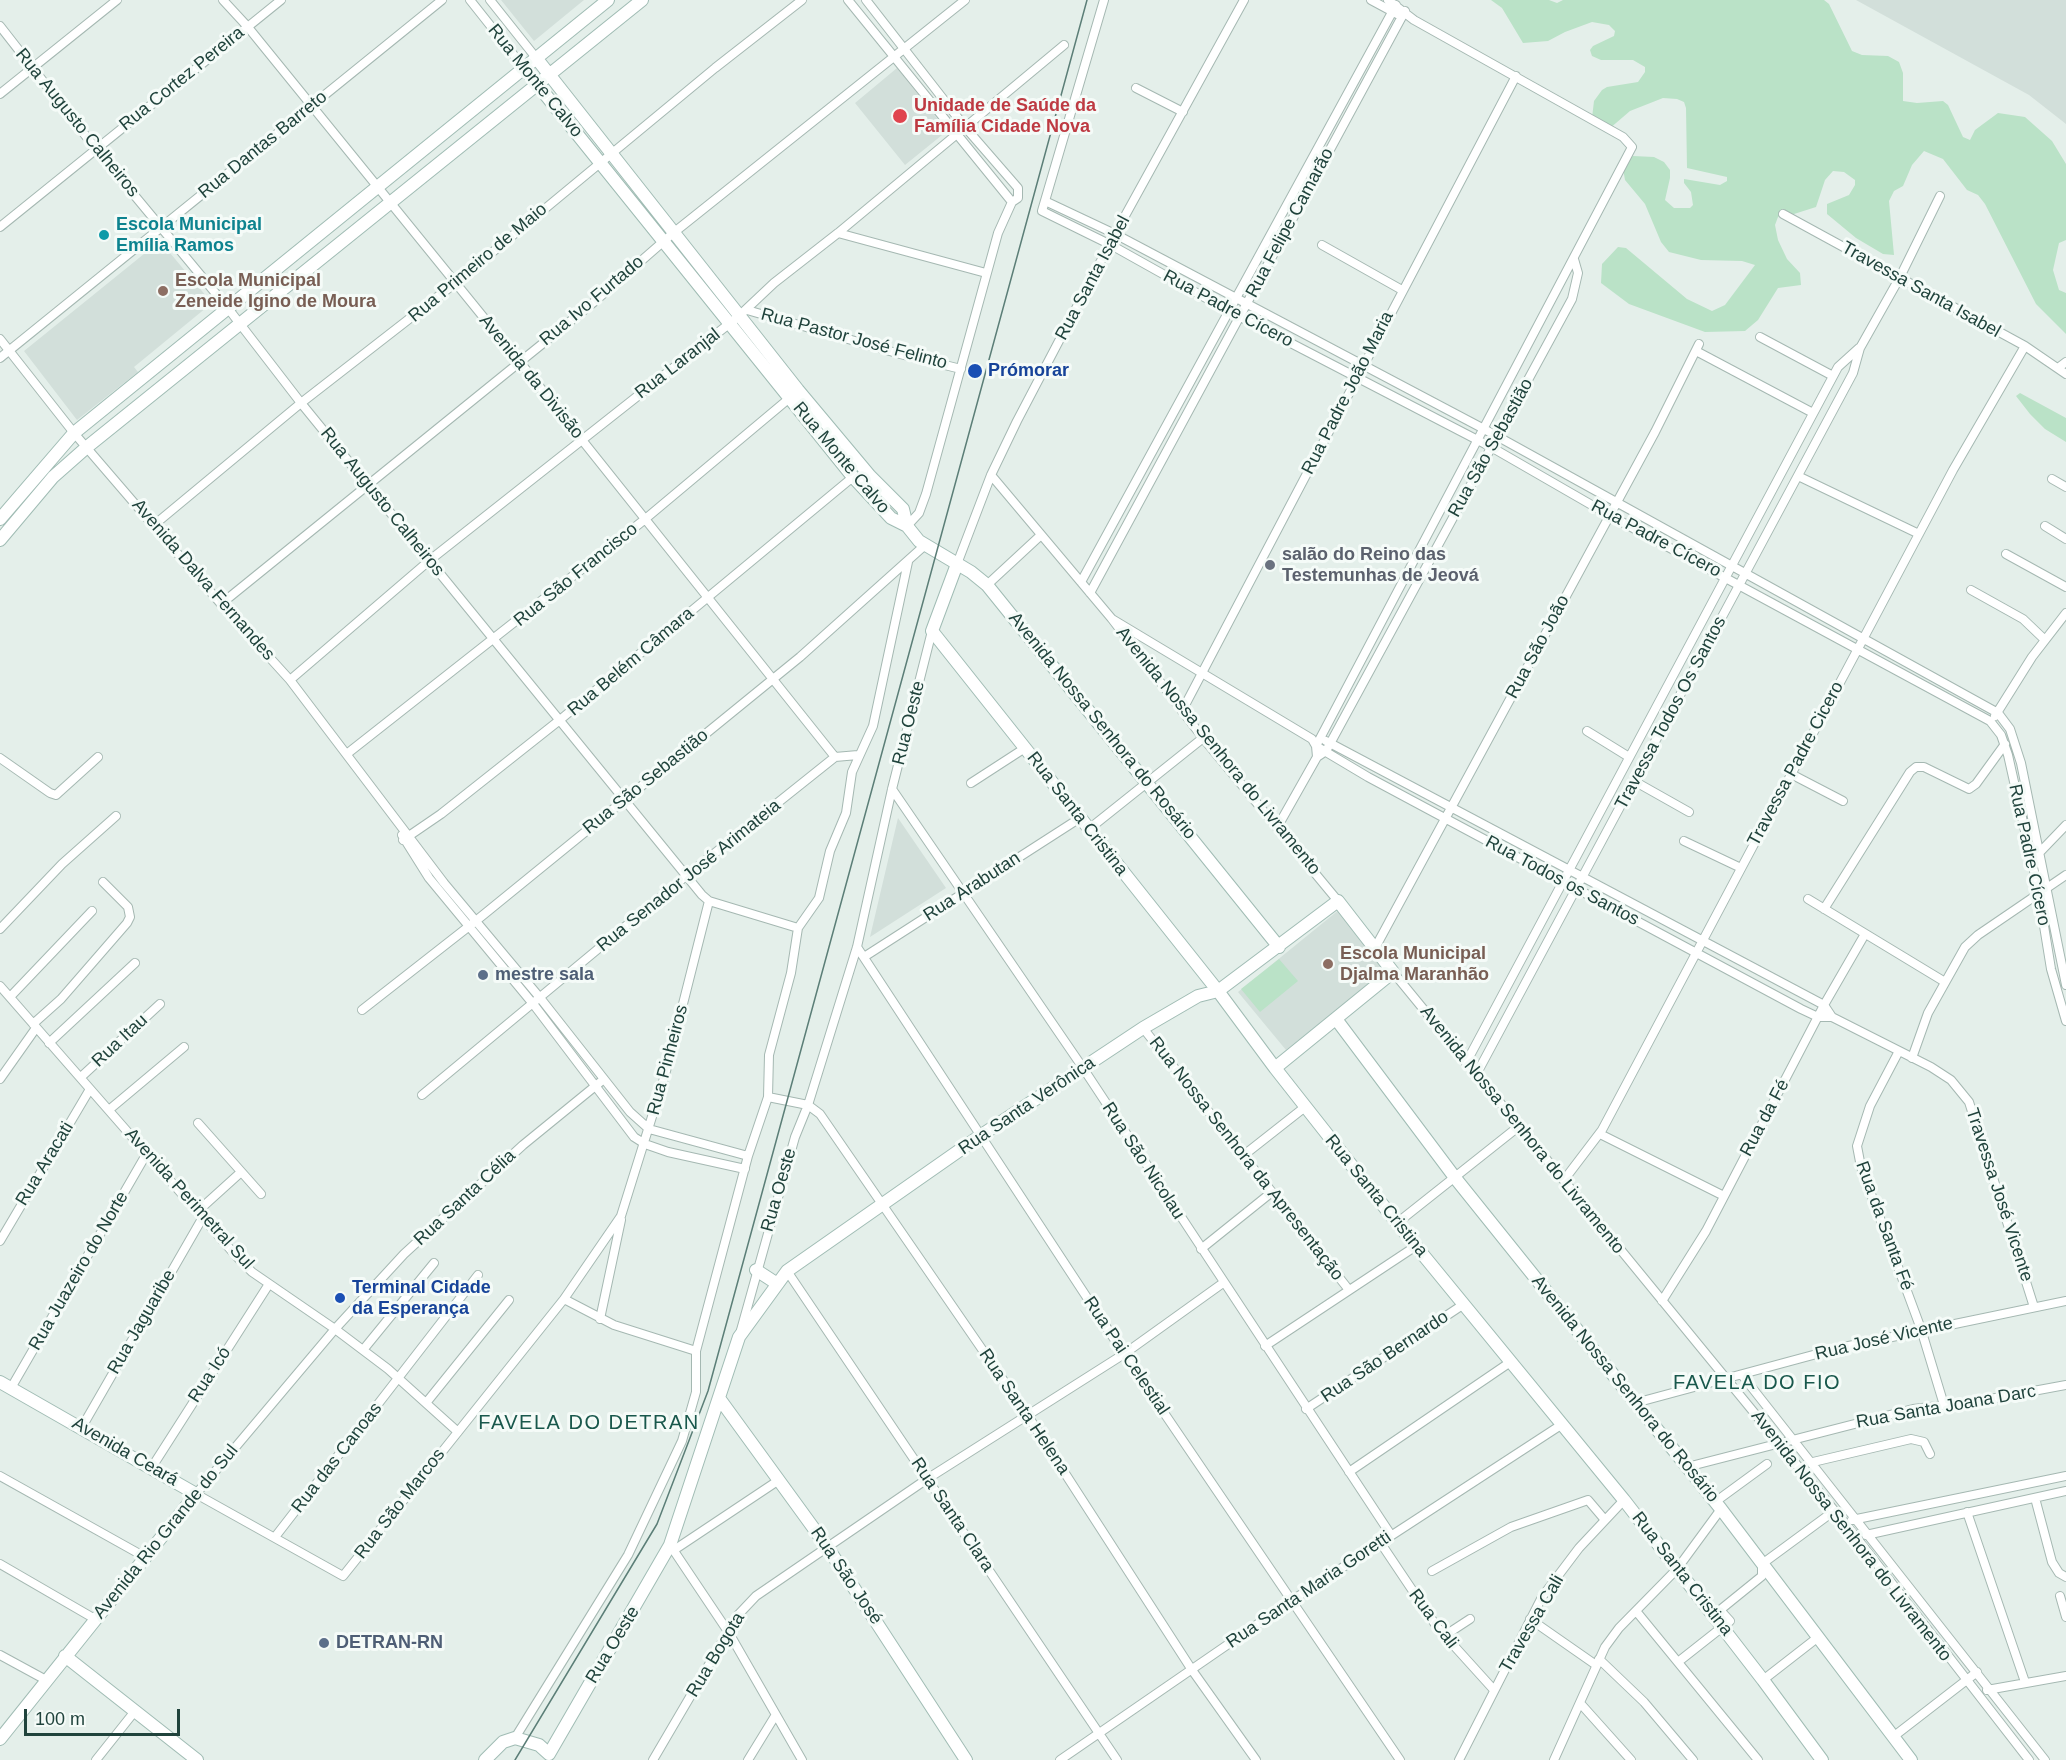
<!DOCTYPE html>
<html>
<head>
<meta charset="utf-8">
<style>
	body { margin:0 }
	#map { position:relative; width:2066px; height:1760px; overflow:hidden; background:#e4efea; font-family:Helvetica,sans-serif }
	canvas { display:block }
	.scale { position:absolute; left:24px; top:1709px; width:156px; height:27px; box-sizing:border-box; border:3px solid #20433c; border-top:0; padding-left:8px; font-size:18px; line-height:21px; white-space:nowrap; color:#20433c; -webkit-text-stroke:4px #f5fbf8; paint-order:stroke }
</style>
</head>
<body>
<div id="map">
<canvas width="2066" height="1760"></canvas>
<div class="scale">100 m</div>
</div>
<script>
const context = document.querySelector('canvas').getContext('2d');
context.lineJoin = 'round';
function paint(path, color) {
  context.fillStyle = color;
  context.fill(path, 'evenodd');
}
function poly(rows) {
  const path = new Path2D();
  for (const r of rows) {
    path.moveTo(r[0], r[1]);
    for (let i = 2; i < r.length; i += 2) path.lineTo(r[i], r[i + 1]);
  }
  return path;
}
function stroke(path, color, width, dash) {
  context.strokeStyle = color;
  context.lineWidth = width;
  context.lineCap = dash ? 'butt' : 'round';
  context.setLineDash(dash || []);
  context.stroke(path);
}
function drawText(font, color, halo, rows, align = 'center') {
  context.font = font + ' Helvetica,sans-serif';
  context.lineWidth = 6;
  context.setLineDash([]);
  context.textBaseline = 'middle';
  context.strokeStyle = halo;
  context.fillStyle = color;
  for (const [text, x, y, turn = 0] of rows) {
    context.save();
    context.translate(x, y);
    context.rotate((+turn || 0) * Math.PI / 180);
    context.textAlign = isNaN(turn) ? turn : align;
    if (halo) context.strokeText(text, 0, 0);
    context.fillText(text, 0, 0);
    context.restore();
  }
}
const built = poly([
	[501,0,584,0,534,41],
	[1856,0,2066,0,2066,124,2029,95],
	[897,68,947,131,905,165,855,103],
	[160,241,212,303,134,367,138,372,77,420,24,351],
	[898,818,946,888,870,937],
	[1340,909,1388,969,1286,1050,1238,992]
]);
const green = poly([
	[1491,0,1549,0,1557,3,1563,0,1824,0,1829,4,1852,51,1862,55,1888,56,1899,62,1903,73,1903,101,1917,103,1943,101,1948,105,1963,137,1970,140,1975,130,1998,113,2025,117,2052,141,2066,164,2066,240,2059,243,2053,270,2059,290,2066,293,2066,334,2036,304,1985,204,1978,195,1967,190,1943,159,1924,151,1912,165,1903,186,1894,191,1889,201,1894,255,1883,254,1856,238,1827,214,1827,204,1849,195,1855,185,1855,180,1844,172,1833,171,1825,180,1816,207,1794,214,1782,214,1778,217,1775,225,1778,240,1787,259,1800,273,1801,285,1778,288,1758,320,1745,331,1705,332,1629,304,1601,283,1602,264,1618,247,1626,248,1687,299,1712,311,1725,305,1755,265,1742,261,1701,260,1669,252,1661,242,1645,204,1625,180,1622,163,1633,156,1654,157,1664,162,1670,170,1670,178,1665,200,1674,208,1690,208,1693,205,1691,192,1684,183,1684,179,1720,185,1727,181,1727,177,1687,168,1686,108,1684,102,1677,99,1663,98,1630,111,1609,129,1592,118,1594,101,1602,90,1607,87,1638,82,1645,72,1645,67,1633,60,1601,60,1592,56,1590,50,1593,46,1614,36,1615,31,1609,25,1592,22,1565,32,1548,41,1523,43,1502,8],
	[2020,393,2066,418,2066,442,2045,429,2030,414,2016,396],
	[1279,959,1298,981,1260,1012,1241,989]
]);
const street = poly([
	[223,0,247,26,519,361,835,757],
	[470,0,524,68],
	[490,0,537,59],
	[848,0,1012,202],
	[866,0,965,127,1018,188,1018,198,1012,202,998,233,926,494,919,513,907,526],
	[1104,0,1042,211,1111,245,1229,311,1491,447,1609,515,1990,721,2001,735,2008,755,2038,889,2051,969,2066,1021],
	[1371,0,1397,14],
	[0,26,96,149,227,307,301,403,702,895,709,901,798,928],
	[1136,88,1183,112],
	[0,94,117,0],
	[1045,201,1115,234,1484,429,1998,713,2010,729,2021,763,2066,985],
	[1783,214,2025,346,2066,374],
	[0,227,281,0],
	[838,233,986,273],
	[1322,245,1402,290],
	[747,310,900,354,961,369],
	[1760,337,1833,376],
	[0,339,74,433,221,604,290,680,444,883,541,999,630,1112,649,1129,748,1156],
	[1696,351,1813,413],
	[0,358,442,0],
	[2058,368,2066,362],
	[991,475,1112,619,1203,738,1338,901],
	[1798,476,1919,534],
	[2052,479,2066,487],
	[154,525,301,403,454,284,715,68,802,0],
	[2045,526,2066,539],
	[2006,554,2066,587],
	[957,564,991,475,1017,421,1115,234,1244,0],
	[1081,582,1396,5],
	[987,585,1041,535],
	[1971,590,2023,619,2045,640],
	[1090,593,1405,11],
	[221,604,594,302,672,234,965,0],
	[1112,619,1312,739,1316,746,1368,777,1801,1009,1818,1017,1832,1017,1931,1067,1951,1080,1969,1102,2034,1307],
	[290,680,430,560,739,316,774,283,838,233,1064,45],
	[1182,711,1516,76],
	[1995,716,2032,657,2066,613],
	[1587,731,1629,757],
	[1326,741,1824,1005,1832,1017],
	[348,753,644,520,792,396],
	[1317,757,1316,746,1632,147,1623,137,1414,20,1388,0],
	[0,758,50,793,56,795,98,757],
	[1791,774,1843,801],
	[1634,781,1689,812],
	[971,783,1025,748],
	[892,789,1083,1068,1391,1535],
	[1278,826,1317,757,1326,751,1572,299,1578,273,1574,259],
	[1089,829,1203,738],
	[402,835,429,878,534,1005,634,1137,645,1144,668,1152,745,1169],
	[403,840,441,814,561,719,853,477],
	[1684,841,1741,868],
	[2040,852,2066,825],
	[1808,899,1945,982],
	[1824,909,1910,772,1916,767,1924,767,1969,789,1976,784,2005,744],
	[0,929,62,864,116,816],
	[857,947,1124,1354,1400,1760],
	[1375,948,1655,432,1699,344],
	[864,957,1080,818],
	[1393,972,1856,1537,2029,1760],
	[0,986,237,1257,252,1272,335,1329,388,1369,458,1432],
	[10,997,92,911],
	[362,1010,477,920,800,657,924,546],
	[33,1024,61,999,127,923,130,917,128,907,103,882],
	[1143,1028,1349,1290],
	[49,1043,135,963],
	[1899,1051,1870,1106,1857,1146,1861,1167,1921,1329,1944,1405],
	[1912,1058,1928,1013,1965,947,1978,935,2066,875],
	[1466,1063,1838,367,1859,348],
	[1476,1075,1853,373,1860,348,1900,277,1940,196],
	[81,1077,160,1004],
	[0,1079,36,1028],
	[604,1079,523,1145,404,1254,335,1329,196,1494,343,1576,564,1299,621,1216,665,1075,709,901],
	[422,1095,686,876,835,757,858,755],
	[768,1097,808,1105,820,1114,1028,1416,1192,1670,1256,1760],
	[110,1109,184,1047],
	[198,1123,261,1194],
	[1600,1134,1724,1196],
	[1244,1155,1305,1107],
	[1564,1180,1602,1130,1953,470,2025,346],
	[198,1211,240,1173],
	[1397,1223,1518,1127],
	[0,1241,90,1089],
	[1201,1249,1272,1192],
	[787,1271,1117,1760],
	[564,1299,614,1325,696,1351],
	[1662,1301,1706,1231,1824,1005,1865,934],
	[600,1319,621,1220],
	[741,1330,795,1137,808,1105,857,947,892,789,932,631],
	[1265,1346,1416,1246],
	[363,1350,434,1263],
	[1742,1375,2045,1760],
	[11,1388,147,1153],
	[426,1403,509,1300],
	[1635,1403,1839,1348,2066,1301],
	[1306,1409,1464,1304],
	[82,1427,203,1217],
	[1813,1462,1911,1439,1924,1442,1930,1454],
	[152,1467,269,1284],
	[1687,1467,1913,1409,1974,1402,2066,1385],
	[1349,1472,1509,1363],
	[0,1476,145,1557],
	[2035,1498,2052,1562,2059,1573,2066,1577],
	[1715,1502,1767,1464],
	[1967,1512,2025,1682],
	[1852,1520,2066,1476],
	[1866,1535,2066,1491],
	[275,1537,478,1275],
	[1380,1542,1437,1627,1494,1690],
	[670,1545,729,1633,802,1760],
	[674,1550,779,1480],
	[0,1564,95,1619],
	[1432,1571,1511,1527,1588,1500,1605,1520],
	[2060,1596,2066,1617],
	[1636,1611,1758,1760],
	[1530,1619,1596,1665],
	[1444,1636,1470,1619],
	[0,1655,46,1680],
	[1599,1659,1644,1702,1693,1760],
	[1678,1662,1730,1621,1720,1610,1762,1576,1762,1564,1834,1511],
	[1763,1680,1817,1638],
	[1987,1690,2066,1676],
	[1580,1703,1631,1760],
	[1893,1737,1977,1672],
	[515,1738,628,1555,682,1441,696,1392,696,1351,748,1156,768,1097,769,1055,791,973,798,928,819,898,830,851,846,813,852,772,873,726,908,562],
	[96,1760,135,1711],
	[653,1760,738,1615,756,1596,927,1479,1124,1354,1223,1283],
	[748,1760,775,1716],
	[1060,1760,1291,1601,1561,1425],
	[1459,1760,1542,1597,1579,1548,1624,1500],
	[1554,1760,1605,1647,1619,1628,1677,1569,1721,1509]
]);
const secondary = poly([
	[537,59,798,390,870,476,903,509,907,526,919,541,971,572,987,585,1279,947],
	[524,68,853,477,891,518,907,526],
	[0,519,74,433,608,0],
	[0,540,53,477,87,447,642,0],
	[957,564,932,631,1218,991,1275,1068,1397,1223,1624,1500,1763,1680,1822,1760],
	[1336,1019,1456,1179,1721,1509,1911,1760],
	[756,1270,776,1283],
	[0,1382,196,1494,0,1739],
	[719,1398,828,1548,966,1760],
	[65,1656,197,1760],
	[485,1760,503,1742,515,1738,539,1745,549,1754,670,1545,739,1337,787,1271,980,1136,1143,1028,1198,996,1218,991,1338,901,1393,972,1275,1068]
]);
const tram = poly([
	[515,1760,657,1524,708,1391,1087,0]
]);
const markers = [
	[900,116,8,"#e0444e"],
	[104,235,6,"#0f9aa8"],
	[163,291,6,"#8d6e63"],
	[975,371,8,"#1a4fb4"],
	[1270,565,6,"#6b7280"],
	[1328,964,6,"#8d6e63"],
	[483,975,6,"#5c6f8a"],
	[340,1298,6,"#1a4fb4"],
	[324,1643,6,"#5c6f8a"]
];
const streetNames = [
	["Rua Cortez Pereira",182,79,-39],
	["Rua Monte Calvo",535,81,51],
	["Rua Augusto Calheiros",77,123,51],
	["Rua Dantas Barreto",263,145,-39],
	["Rua Felipe Camarão",1290,223,-62],
	["Rua Primeiro de Maio",478,263,-40],
	["Rua Santa Isabel",1093,278,-62],
	["Travessa Santa Isabel",1921,290,29],
	["Rua Ivo Furtado",592,301,-40],
	["Rua Padre Cícero",1228,309,28],
	["Rua Pastor José Felinto",854,339,15],
	["Rua Laranjal",678,364,-38],
	["Avenida da Divisão",531,377,51],
	["Rua Padre João Maria",1348,393,-63],
	["Rua São Sebastião",1491,448,-61],
	["Rua Monte Calvo",841,458,50],
	["Rua Augusto Calheiros",382,502,51],
	["Rua Padre Cícero",1656,539,28],
	["Rua São Francisco",576,575,-39],
	["Avenida Dalva Fernandes",203,580,49],
	["Rua São João",1538,647,-62],
	["Rua Belém Câmara",631,662,-40],
	["Travessa Todos Os Santos",1671,713,-62],
	["Rua Oeste",909,723,-76],
	["Avenida Nossa Senhora do Rosário",1102,726,51],
	["Avenida Nossa Senhora do Livramento",1218,751,51],
	["Travessa Padre Cicero",1796,764,-62],
	["Rua São Sebastião",646,782,-39],
	["Rua Santa Cristina",1077,814,52],
	["Rua Padre Cícero",2029,855,78],
	["Rua Senador José Arimateia",689,876,-39],
	["Rua Todos os Santos",1562,881,28],
	["Rua Arabutan",972,887,-33],
	["Rua Itau",120,1041,-43],
	["Rua Pinheiros",668,1060,-75],
	["Rua Santa Verônica",1027,1106,-34],
	["Rua da Fé",1765,1118,-62],
	["Avenida Nossa Senhora do Livramento",1522,1130,51],
	["Rua Nossa Senhora da Apresentação",1246,1159,52],
	["Rua São Nicolau",1143,1161,57],
	["Rua Aracati",45,1164,-59],
	["Rua Oeste",779,1190,-74],
	["Travessa José Vicente",1999,1195,72],
	["Rua Santa Cristina",1376,1196,51],
	["Rua Santa Célia",465,1198,-43],
	["Avenida Perimetral Sul",189,1199,48],
	["Rua da Santa Fé",1884,1226,70],
	["Rua Juazeiro do Norte",79,1271,-60],
	["Rua Jaguaribe",142,1322,-60],
	["Rua José Vicente",1884,1339,-13],
	["Rua Pai Celestial",1126,1356,56],
	["Rua São Bernardo",1385,1357,-34],
	["Rua Icó",210,1375,-57],
	["Avenida Nossa Senhora do Rosário",1625,1389,51],
	["Rua Santa Joana Darc",1946,1407,-10],
	["Rua Santa Helena",1024,1412,56],
	["Avenida Ceará",125,1452,30],
	["Rua das Canoas",337,1458,-52],
	["Rua São Marcos",400,1504,-52],
	["Rua Santa Clara",952,1515,56],
	["Avenida Rio Grande do Sul",166,1532,-51],
	["Avenida Nossa Senhora do Livramento",1851,1536,52],
	["Rua Santa Cristina",1682,1574,52],
	["Rua São José",846,1576,56],
	["Rua Santa Maria Goretti",1309,1590,-34],
	["Rua Cali",1433,1619,53],
	["Travessa Cali",1532,1624,-60],
	["Rua Oeste",613,1645,-59],
	["Rua Bogota",716,1655,-59]
];
const healthNames = [
	["Unidade de Saúde da",914,106],
	["Família Cidade Nova",914,127]
];
const cultureNames = [
	["Escola Municipal",116,225],
	["Emília Ramos",116,246]
];
const educationNames = [
	["Escola Municipal",175,281],
	["Zeneide Igino de Moura",175,302],
	["Escola Municipal",1340,954],
	["Djalma Maranhão",1340,975]
];
const transitNames = [
	["Prómorar",988,371],
	["Terminal Cidade",352,1288],
	["da Esperança",352,1309]
];
const worshipNames = [
	["salão do Reino das",1282,555],
	["Testemunhas de Jeová",1282,576]
];
const serviceNames = [
	["mestre sala",495,975],
	["DETRAN-RN",336,1643]
];
const neighbourhoodNames = [
	["FAVELA DO FIO",1757,1383],
	["FAVELA DO DETRAN",589,1423]
];
paint(built, '#d2dfda');
paint(green, '#bae2c7');
stroke(street, '#a5b8b2', 10);
stroke(secondary, '#a0bcb4', 14);
stroke(street, '#fff', 8);
stroke(secondary, '#fff', 12);
stroke(tram, '#5b7e77', 1.5);
for (const [x, y, r, color] of markers) {
  const dot = new Path2D();
  dot.arc(x, y, r, 0, 2 * Math.PI);
  context.fillStyle = color;
  context.fill(dot);
  stroke(dot, '#f5fbf8', 2);
}
drawText('18px', '#20433c', '#f5fbf8', streetNames);
drawText('bold 18px', '#be3a42', '#f5fbf8', healthNames, 'left');
drawText('bold 18px', '#0d838f', '#f5fbf8', cultureNames, 'left');
drawText('bold 18px', '#785e54', '#f5fbf8', educationNames, 'left');
drawText('bold 18px', '#164399', '#f5fbf8', transitNames, 'left');
drawText('bold 18px', '#5b616d', '#f5fbf8', worshipNames, 'left');
drawText('bold 18px', '#4e5e75', '#f5fbf8', serviceNames, 'left');
context.letterSpacing = '1.5px';
drawText('20px', '#19584c', '#f5fbf8', neighbourhoodNames);
context.letterSpacing = '0px';
</script>
</body>
</html>
